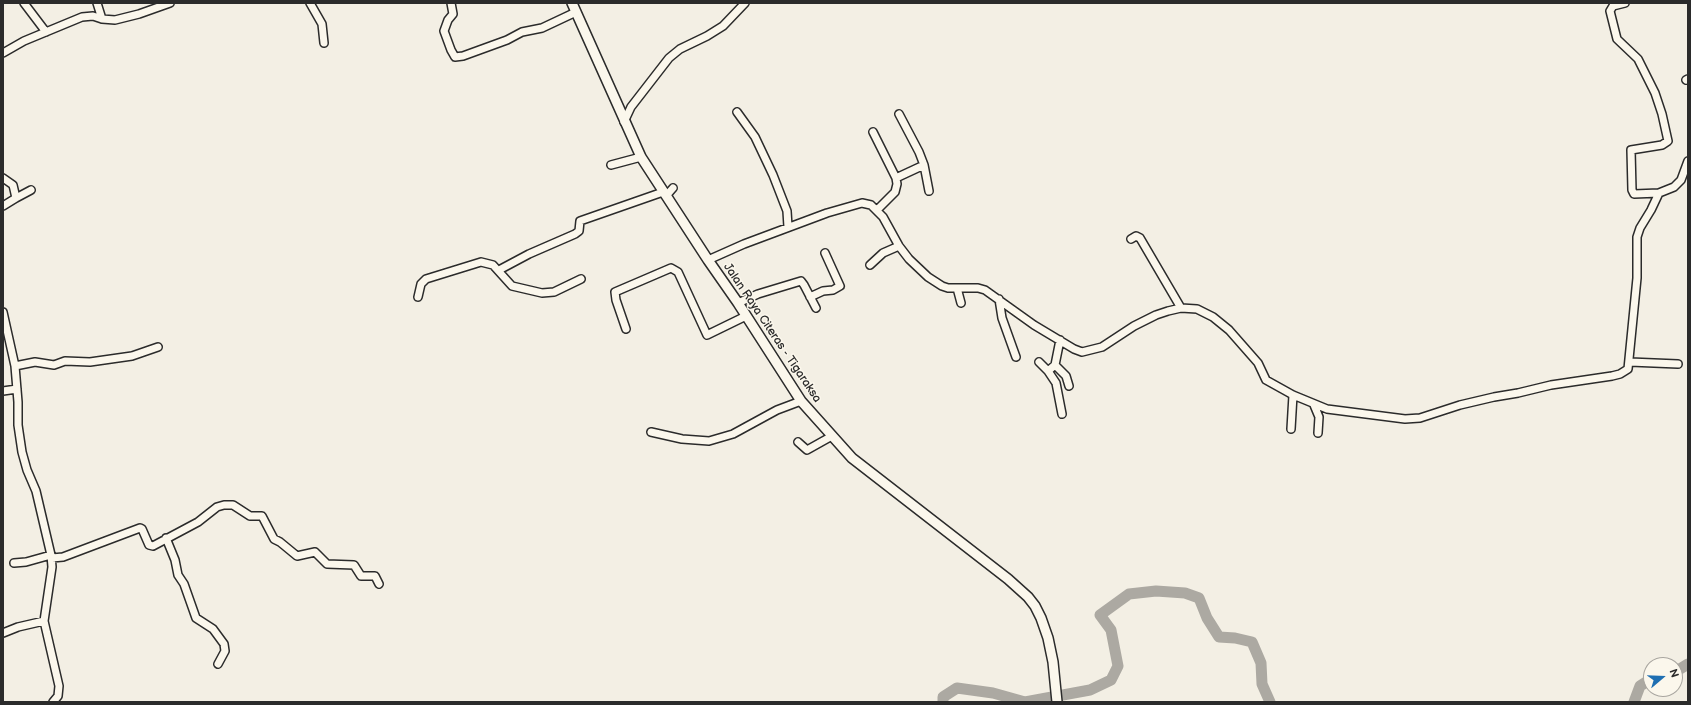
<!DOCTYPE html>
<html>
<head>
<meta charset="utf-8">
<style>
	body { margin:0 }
	#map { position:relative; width:1691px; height:705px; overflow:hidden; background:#f3efe4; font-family:"Balsamiq Sans",sans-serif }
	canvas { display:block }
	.frame { position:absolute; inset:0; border:4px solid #2b2b2b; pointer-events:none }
	.north { position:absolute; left:1643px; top:657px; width:40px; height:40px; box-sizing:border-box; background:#fbf7ec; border:1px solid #a8a59f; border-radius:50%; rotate:71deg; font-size:11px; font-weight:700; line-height:16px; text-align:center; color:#2b2b2b }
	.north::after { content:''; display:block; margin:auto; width:14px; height:18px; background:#1f6fb2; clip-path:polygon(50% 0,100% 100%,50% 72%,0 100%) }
</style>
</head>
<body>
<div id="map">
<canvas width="1691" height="705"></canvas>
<div class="frame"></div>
<div class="north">N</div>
</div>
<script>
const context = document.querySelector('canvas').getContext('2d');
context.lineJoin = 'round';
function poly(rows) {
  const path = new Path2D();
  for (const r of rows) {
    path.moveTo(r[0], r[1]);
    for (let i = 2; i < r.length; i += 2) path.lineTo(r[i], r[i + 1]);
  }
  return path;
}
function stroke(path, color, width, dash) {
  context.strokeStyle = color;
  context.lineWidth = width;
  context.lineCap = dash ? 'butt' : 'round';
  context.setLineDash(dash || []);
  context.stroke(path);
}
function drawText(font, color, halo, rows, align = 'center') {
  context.font = font + ' "Balsamiq Sans",sans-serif';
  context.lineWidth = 3;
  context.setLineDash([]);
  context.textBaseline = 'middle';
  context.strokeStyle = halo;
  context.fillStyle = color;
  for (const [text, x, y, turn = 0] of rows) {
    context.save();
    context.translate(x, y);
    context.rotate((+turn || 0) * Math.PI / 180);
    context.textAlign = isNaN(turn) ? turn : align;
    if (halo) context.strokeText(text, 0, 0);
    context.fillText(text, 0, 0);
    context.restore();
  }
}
const river = poly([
	[1675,672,1688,664],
	[943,702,943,697,957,688,993,693,1025,702,1090,690,1111,680,1118,666,1111,630,1100,615,1129,594,1156,591,1185,593,1199,598,1207,618,1219,637,1235,638,1252,642,1261,663,1262,684,1270,702],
	[1634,702,1640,686,1651,679]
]);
const minor = poly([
	[24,3,46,32],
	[97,3,102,19],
	[310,3,322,24,324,43],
	[451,3,453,14,448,20,444,31,451,50,455,57,463,56,507,40,522,32,542,28,576,12],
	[1625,3,1613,6,1610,11,1617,39,1638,59,1655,93,1662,114,1668,141,1662,145,1631,150,1632,190,1634,194,1659,193],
	[3,53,24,41,82,17,93,16,102,19,115,20,139,14,170,3],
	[1686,80,1688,79],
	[737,112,755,137,773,175,787,211,788,227],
	[624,122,631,107,669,58,680,49,707,36,723,26,745,3],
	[873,132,896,178,897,184,895,192,877,210],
	[611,165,641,157],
	[924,165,929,191],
	[3,178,13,185,16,198,3,206],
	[896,178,924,165,919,152,899,114],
	[666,196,673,188],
	[16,198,31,190],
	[1131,239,1136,236,1140,238,1181,308],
	[708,260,744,244,827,213,862,203,871,205,883,217,899,246,909,259,928,277,942,286,948,288,978,288,985,290,1034,325,1074,349,1082,352,1102,347,1134,326,1156,315,1168,311,1181,308,1197,309,1213,317,1229,330,1258,363,1266,380,1293,395,1327,409,1405,419,1420,418,1460,405,1494,397,1518,393,1551,385,1612,376,1620,374,1628,369,1637,278,1637,237,1640,228,1651,210,1659,193,1674,187,1681,180,1688,161],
	[870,265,883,253,899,246],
	[499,270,529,254,575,234,579,231,580,221,663,192],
	[957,288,961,303],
	[418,297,421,284,426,279,481,262,493,265,512,286,542,293,554,292,581,279],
	[810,297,823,291,833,290,840,286,825,253],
	[999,299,1002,318,1016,357],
	[738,303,758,294,801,281,804,285,816,308],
	[3,312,15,366,18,402,18,425,22,452,27,470,36,491,51,555,52,567,44,621,59,686,58,696,53,702],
	[626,329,616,300,615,292,671,268,678,272,707,335,746,316],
	[1060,340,1055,365,1066,376,1069,386],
	[1039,362,1048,371],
	[1630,362,1678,364],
	[1055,365,1048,371,1056,383,1062,414],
	[15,366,35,362,54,365,65,361,90,362,132,356,158,347],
	[3,391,17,389],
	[1314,405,1319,417,1318,433],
	[1291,429,1293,395],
	[651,432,682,439,709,441,733,434,777,410,801,401],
	[798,442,807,450,832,436],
	[166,538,175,560,178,575,184,584,196,618,213,629,224,644,225,651,218,664],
	[52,558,63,557,140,528,142,529,149,545,153,546,198,522,217,507,224,505,233,505,250,516,262,516,274,539,280,542,297,556,315,552,327,564,354,565,361,576,375,576,379,584],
	[14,563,26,562,51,555],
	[3,633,18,627,44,621]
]);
const major = poly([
	[572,3,641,157,708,260,738,303,801,401,852,458,1008,579,1028,597,1035,606,1041,618,1048,638,1053,662,1057,702]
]);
const streetNames = [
	["Jalan Raya Citeras - Tigaraksa",772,333,56]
];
stroke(river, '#aca9a2', 11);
stroke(minor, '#2b2b2b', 10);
stroke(major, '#2b2b2b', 12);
stroke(minor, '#fbf7ec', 7);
stroke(major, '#fbf7ec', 9);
drawText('12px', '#2b2b2b', '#fbf7ec', streetNames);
</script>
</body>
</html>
